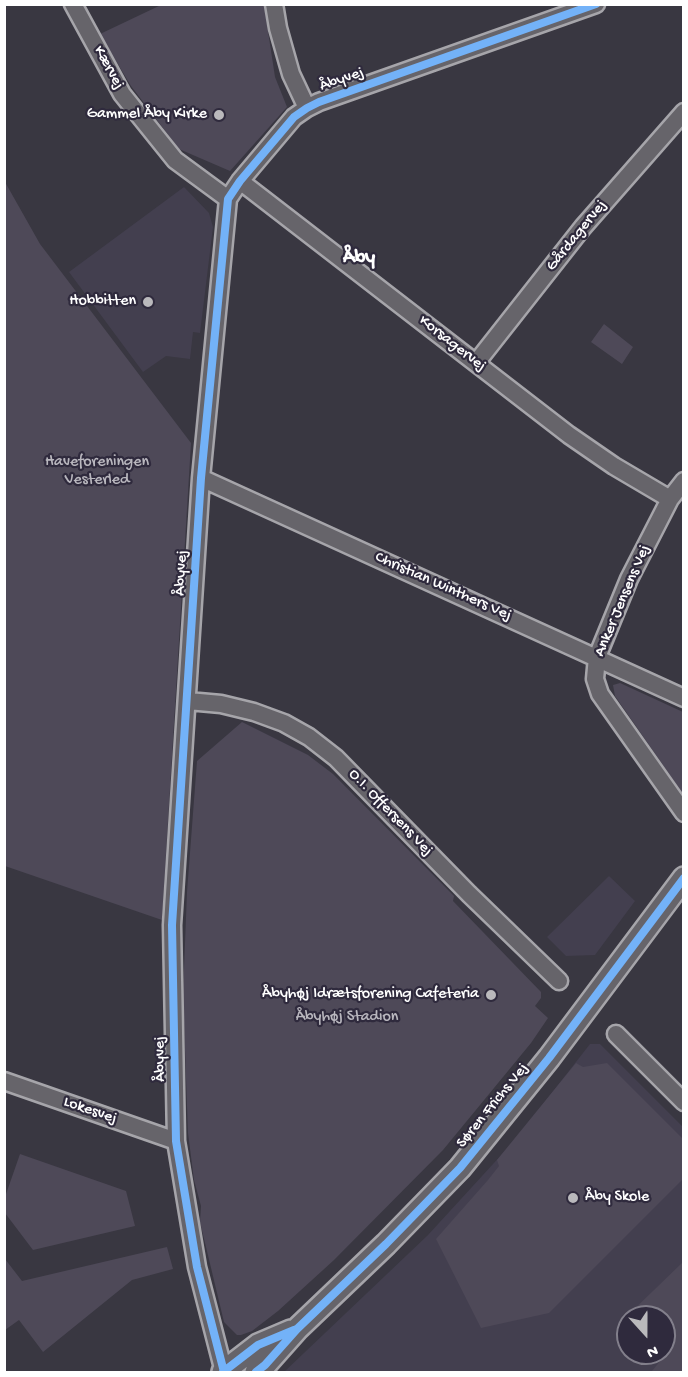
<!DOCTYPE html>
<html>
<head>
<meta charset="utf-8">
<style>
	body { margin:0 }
	#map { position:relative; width:688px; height:1377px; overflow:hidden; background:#393741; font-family:"Gochi Hand",sans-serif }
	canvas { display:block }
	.frame { position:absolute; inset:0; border:6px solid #fff; pointer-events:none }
	.north { position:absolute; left:616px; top:1305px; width:60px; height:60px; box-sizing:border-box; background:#2f2a3d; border:2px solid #827f8b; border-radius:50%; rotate:159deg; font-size:16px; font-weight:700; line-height:24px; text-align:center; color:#fff }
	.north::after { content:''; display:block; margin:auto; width:21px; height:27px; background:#bab9bc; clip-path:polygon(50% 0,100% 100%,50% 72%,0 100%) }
</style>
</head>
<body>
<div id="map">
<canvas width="688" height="1377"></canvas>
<div class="frame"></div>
<div class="north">N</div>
</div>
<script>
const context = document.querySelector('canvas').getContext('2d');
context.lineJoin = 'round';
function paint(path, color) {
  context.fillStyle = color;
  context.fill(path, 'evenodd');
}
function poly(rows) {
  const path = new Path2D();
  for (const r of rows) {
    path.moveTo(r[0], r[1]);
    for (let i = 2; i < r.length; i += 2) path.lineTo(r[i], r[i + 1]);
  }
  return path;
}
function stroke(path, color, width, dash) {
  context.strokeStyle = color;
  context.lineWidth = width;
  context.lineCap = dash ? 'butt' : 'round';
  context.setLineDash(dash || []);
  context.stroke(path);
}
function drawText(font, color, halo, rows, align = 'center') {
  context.font = font + ' "Gochi Hand",sans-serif';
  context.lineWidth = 4.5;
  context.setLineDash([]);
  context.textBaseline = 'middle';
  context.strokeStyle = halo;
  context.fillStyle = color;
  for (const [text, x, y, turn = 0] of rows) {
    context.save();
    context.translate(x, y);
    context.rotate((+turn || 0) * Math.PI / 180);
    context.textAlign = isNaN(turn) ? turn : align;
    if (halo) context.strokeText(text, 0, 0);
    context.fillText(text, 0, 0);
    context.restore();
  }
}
const built = poly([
	[184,187,209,213,213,227,200,333,193,332,190,359,166,356,143,372,69,272],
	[609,876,635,901,595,955,566,956,547,937],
	[590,1044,600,1044,683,1127,683,1372,284,1372,428,1235,515,1140],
	[628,1317,664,1317,664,1353,628,1353]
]);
const green = poly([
	[161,5,264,5,275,77,287,107,230,171,179,149,131,86,100,34],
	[5,182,40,244,191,443,162,920,5,866],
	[604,324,633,347,622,364,591,342],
	[620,683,683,712,683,794,615,696,613,685],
	[242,722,308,755,333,774,454,896,453,901,541,992,541,998,535,1006,548,1018,531,1043,443,1150,334,1260,278,1311,252,1331,241,1335,237,1335,224,1322,200,1222,201,1206,194,1180,188,1133,183,995,187,892,197,761],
	[576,1063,583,1067,607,1063,683,1139,683,1179,549,1313,481,1328,436,1239,488,1180,499,1166,497,1160],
	[20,1154,126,1191,135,1226,33,1250,5,1213,5,1197],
	[167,1247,173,1269,132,1280,43,1352,19,1320,5,1330,5,1259,22,1281],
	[683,1262,683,1372,654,1372,652,1371,661,1360,655,1353,664,1353,664,1317,628,1317,628,1323,624,1319]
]);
const minor = poly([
	[73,4,122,94,175,160,228,199],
	[274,4,278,28,291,74,307,108],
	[240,181,569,435,614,466,670,499],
	[476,363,583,227,684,112],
	[201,478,684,698],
	[684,481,670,499,629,579,597,657,595,679,600,694,684,813],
	[188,701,221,704,254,712,284,723,309,737,336,758,469,894,559,981],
	[616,1034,684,1102],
	[4,1081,176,1141],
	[224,1372,197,1267,176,1141,172,925,201,478,228,199,240,181,294,117,307,108,319,102,596,4]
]);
const tertiary = poly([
	[223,1372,258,1345,291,1331],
	[256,1372,265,1365,297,1329,386,1244,460,1168,549,1058,684,878]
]);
const cycleway = poly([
	[223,1372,258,1345,294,1330],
	[224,1372,197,1267,176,1141,172,925,201,478,228,199,240,181,294,117,307,108,319,102,596,4],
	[256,1372,265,1365,297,1329,386,1244,460,1168,549,1058,684,878]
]);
const markers = [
	[219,115,6,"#bab9bc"],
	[148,302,6,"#bab9bc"],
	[491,995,6,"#bab9bc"],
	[573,1198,6,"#bab9bc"]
];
const streetNames = [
	["Kærvej",108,68,61],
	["Åbyvej",342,80,-19],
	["Gårdagervej",577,236,-51],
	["Korsagervej",452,344,38],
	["Åbyvej",182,573,-87],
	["Christian Winthers Vej",443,587,24],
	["Anker Jensens Vej",623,601,-67],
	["O.I. Offersens Vej",390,813,46],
	["Åbyvej",161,1059,-91],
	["Søren Frichs Vej",493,1106,-51],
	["Lokesvej",90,1111,19]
];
const poiNames = [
	["Gammel Åby Kirke",207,115],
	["Hobbitten",136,302],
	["Åbyhøj Idrætsforening Cafeteria",479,995],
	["Åby Skole",585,1198,"left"]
];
const parkNames = [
	["Haveforeningen",97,463],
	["Vesterled",97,481],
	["Åbyhøj Stadion",347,1018]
];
const quarterNames = [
	["Åby",359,259]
];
paint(built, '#433f4f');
paint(green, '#4e4958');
stroke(minor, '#a6a5aa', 21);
stroke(tertiary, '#a6a5aa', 26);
stroke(minor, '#66646a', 16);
stroke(tertiary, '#66646a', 21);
stroke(cycleway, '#73b2f8', 8);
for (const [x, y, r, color] of markers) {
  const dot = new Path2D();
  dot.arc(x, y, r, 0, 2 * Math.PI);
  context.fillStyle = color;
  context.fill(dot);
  stroke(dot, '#2f2a3d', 2);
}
drawText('16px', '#fff', '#2f2a3d', streetNames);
drawText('16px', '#fff', '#2f2a3d', poiNames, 'right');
drawText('16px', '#b9b7be', '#2f2a3d', parkNames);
drawText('bold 20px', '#fff', '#2f2a3d', quarterNames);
</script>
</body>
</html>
